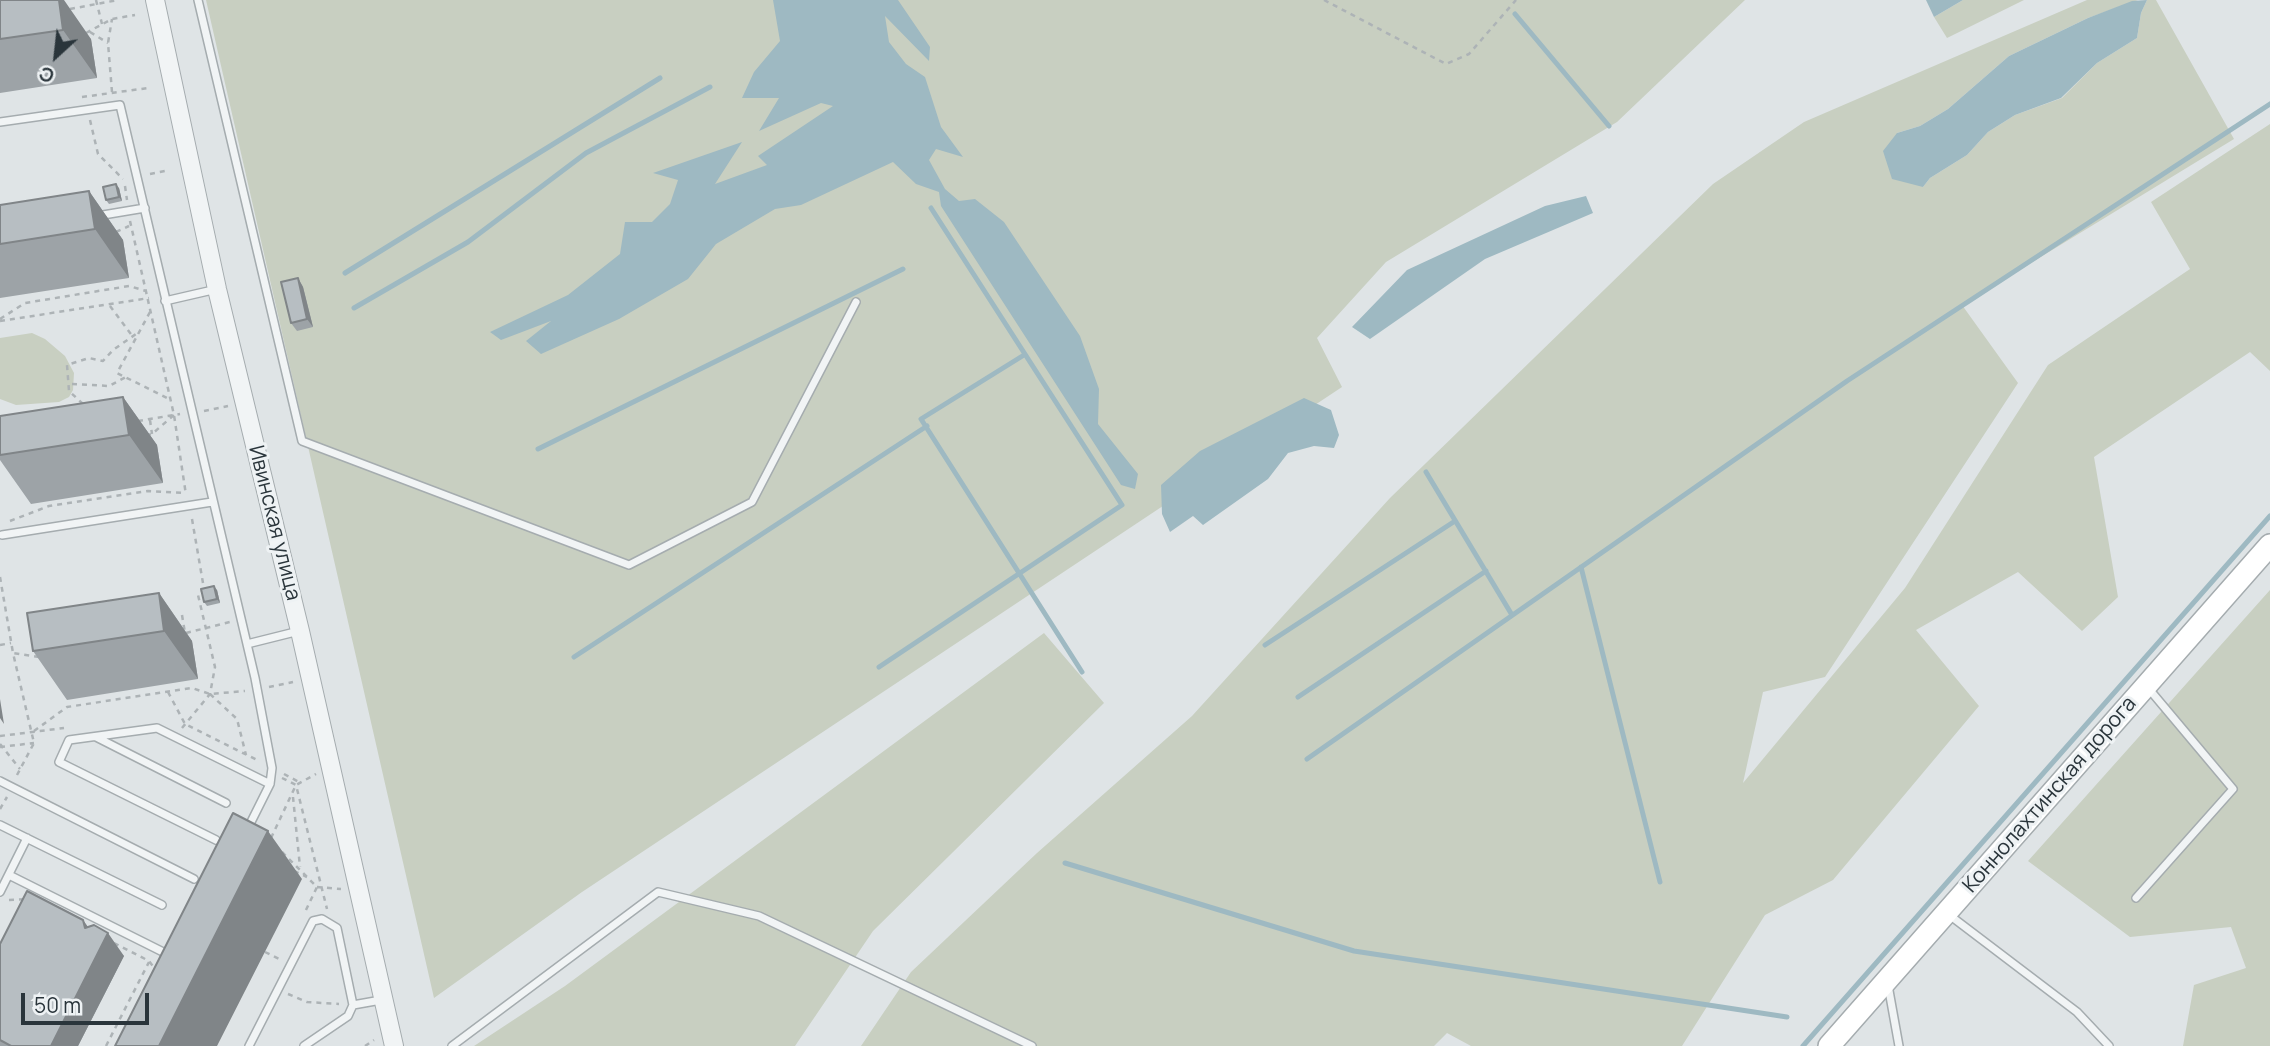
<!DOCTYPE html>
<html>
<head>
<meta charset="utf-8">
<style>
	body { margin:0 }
	#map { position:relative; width:2270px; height:1046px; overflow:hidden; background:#dfe4e6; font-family:Manrope,sans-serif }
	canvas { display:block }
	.north { position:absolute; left:21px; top:21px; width:70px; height:70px; -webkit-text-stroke:5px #eef2f4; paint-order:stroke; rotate:207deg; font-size:19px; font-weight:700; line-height:28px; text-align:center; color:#2a353b }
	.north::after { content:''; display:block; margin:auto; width:24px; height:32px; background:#2a353b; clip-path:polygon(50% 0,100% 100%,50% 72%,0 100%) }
	.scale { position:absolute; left:21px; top:993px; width:128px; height:32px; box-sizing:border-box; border:4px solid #2a353b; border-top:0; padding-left:9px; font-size:21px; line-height:24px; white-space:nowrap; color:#2a353b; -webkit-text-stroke:5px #eef2f4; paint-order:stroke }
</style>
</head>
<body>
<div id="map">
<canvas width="2270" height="1046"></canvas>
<div class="north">С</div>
<div class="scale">50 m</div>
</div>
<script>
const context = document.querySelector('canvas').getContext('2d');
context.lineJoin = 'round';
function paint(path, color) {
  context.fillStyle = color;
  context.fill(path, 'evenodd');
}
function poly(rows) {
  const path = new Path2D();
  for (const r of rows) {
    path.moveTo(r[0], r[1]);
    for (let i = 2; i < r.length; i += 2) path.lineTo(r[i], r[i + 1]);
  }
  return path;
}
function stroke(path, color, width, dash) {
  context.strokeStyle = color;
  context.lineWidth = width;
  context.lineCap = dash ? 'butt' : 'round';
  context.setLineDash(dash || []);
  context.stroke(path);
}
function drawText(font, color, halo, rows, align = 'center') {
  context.font = font + ' Manrope,sans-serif';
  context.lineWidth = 6;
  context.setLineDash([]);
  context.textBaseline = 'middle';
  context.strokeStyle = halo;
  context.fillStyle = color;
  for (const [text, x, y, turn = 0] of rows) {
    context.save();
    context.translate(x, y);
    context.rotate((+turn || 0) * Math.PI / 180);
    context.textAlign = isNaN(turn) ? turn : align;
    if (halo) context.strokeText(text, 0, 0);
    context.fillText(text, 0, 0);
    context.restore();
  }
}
const green = poly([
	[206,0,1745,0,1617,122,1386,262,1317,338,1342,387,582,892,434,998],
	[1963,0,2024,0,1947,38,1934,17],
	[2087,0,2138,0,2088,18,2009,56,1948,109,1920,126,1897,133,1923,187,1930,178,1967,155,1988,132,2015,115,2062,98,2097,63,2137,38,2141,13,2147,0,2156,0,2234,139,1962,305,2018,383,1825,677,1763,692,1743,783,1905,588,2048,365,2190,269,2151,202,2270,124,2270,371,2250,352,2094,457,2118,597,2082,631,2018,572,1916,630,1979,706,1833,880,1765,915,1682,1046,1471,1046,1447,1033,1434,1046,861,1046,911,972,1037,853,1192,716,1390,498,1713,184,1804,122],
	[32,333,45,339,65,356,74,373,73,390,69,397,59,402,16,405,0,399,0,338],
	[2270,590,2270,1046,2183,1046,2194,985,2246,968,2231,927,2130,937,2028,861],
	[1044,633,1104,703,873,931,795,1046,474,1046,565,986]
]);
const water = poly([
	[773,0,898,0,930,47,929,61,885,16,889,42,906,64,925,77,941,127,963,157,936,149,929,160,945,189,959,201,975,199,1004,222,1080,336,1099,389,1098,424,1138,474,1135,489,1121,485,941,206,939,192,916,184,893,162,801,205,775,209,716,244,688,279,619,319,541,354,526,341,551,321,501,340,490,332,568,295,620,254,625,222,652,222,670,204,678,180,653,173,742,142,715,184,767,165,758,156,833,106,821,103,759,131,779,98,742,98,754,72,780,41],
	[1926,0,1963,0,1934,17],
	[2147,0,2141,13,2137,38,2097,63,2061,98,2015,115,1988,132,1967,155,1930,178,1923,187,1892,179,1883,151,1897,133,1920,126,1948,109,2009,56,2088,18,2132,1],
	[1586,196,1593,213,1485,259,1370,339,1352,327,1407,270,1545,206],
	[1304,398,1331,410,1339,435,1334,448,1314,446,1288,453,1268,479,1203,525,1193,516,1170,532,1162,514,1161,485,1200,451]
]);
const stream = poly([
	[1515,14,1609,126],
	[345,273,660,78],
	[354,308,468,242,586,153,710,87],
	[1024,355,921,419,1082,672],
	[538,449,903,269],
	[1426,472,1512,615],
	[1581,567,1660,882],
	[1265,645,1455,521],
	[574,657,927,426],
	[879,667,1122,505,931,208],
	[1298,697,1486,571],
	[1307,759,1847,381,2270,104],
	[1065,863,1354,951,1787,1017],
	[1803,1046,2270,516]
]);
const path = poly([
	[96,0,102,24],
	[1324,0,1446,64,1469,54,1516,0],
	[70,9,118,0],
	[90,32,108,43],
	[86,33,112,19,135,15],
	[112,92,108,43,112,19],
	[82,97,148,88],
	[90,120,98,154,123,179],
	[150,174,165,171],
	[125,186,127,200],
	[130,221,174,415,186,495],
	[116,232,129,226],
	[110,306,133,337],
	[150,312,117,373,171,400],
	[0,319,25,303,129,286,146,291],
	[0,321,149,298],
	[72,384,109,386,126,377],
	[83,404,69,391,67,365,89,358,103,361,113,350,136,334],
	[204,411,228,406],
	[150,420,152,434],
	[138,421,180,414],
	[146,435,152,434,174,415],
	[10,521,49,506,148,491,185,493],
	[0,577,13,653],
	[182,615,185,633],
	[186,633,230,622],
	[0,645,11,643],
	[269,687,293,682],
	[168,692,185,724,259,761],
	[210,694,237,719,246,755],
	[182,728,210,694,215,667,198,595,204,589,192,519],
	[34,731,67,707,192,688,210,694,245,691],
	[0,736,64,728],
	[0,744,20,769],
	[0,747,34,743],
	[284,774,299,782],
	[17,775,34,743,13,653,39,657],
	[282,778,296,785,327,909],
	[293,797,300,867],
	[0,809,7,797],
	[271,838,296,785,316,774],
	[282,852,317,887,305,912],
	[294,871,307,877],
	[317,887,341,889],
	[9,900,27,899],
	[114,943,149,961,155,969],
	[265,952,281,960],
	[288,994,307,1002,339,1004],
	[106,1046,149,962],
	[365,1046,374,1040]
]);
const service = poly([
	[198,0,302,441,629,565,752,502,856,302],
	[0,122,120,105,255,678,272,768,270,784,247,830],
	[97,216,145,208],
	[165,301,217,289],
	[2,535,212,502],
	[247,644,299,631],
	[96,737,226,803],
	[0,781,194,879],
	[0,825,162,905],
	[216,840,59,762,69,740,157,728,270,784],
	[9,875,171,956],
	[0,892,27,838],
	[2136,898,2233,789,2149,689],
	[1948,914,2077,1012,2109,1046],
	[1888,985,1899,1046],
	[249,1046,313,921,322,919,337,928,353,1005],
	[304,1046,348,1016,353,1005,381,1000],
	[452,1046,658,892,759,916,1032,1046]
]);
const tertiary = poly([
	[155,0,217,289,300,631,394,1046]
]);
const secondary = poly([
	[1829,1046,2270,545]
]);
const wall = poly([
	[0,0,91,39,97,78,0,93],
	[119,188,122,201,109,204,106,200],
	[89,191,123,240,129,278,0,298,0,205],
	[298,278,303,287,313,327,297,331,291,323],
	[123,397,157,445,163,483,31,504,0,460,0,416],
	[217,590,220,603,207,606,204,602],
	[159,593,192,641,198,679,67,700,33,651],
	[83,920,88,927,124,956,78,1046,0,1046,0,944]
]);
const shadedWall = poly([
	[59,0,64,0,91,39,97,78,63,30],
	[116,184,119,188,122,201,119,197],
	[89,191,123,240,129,278,95,229],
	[298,278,303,287,313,327,307,319],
	[123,397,157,445,163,483,129,435],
	[214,586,217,590,220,603,217,599],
	[159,593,192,641,198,679,164,631],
	[0,699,4,724,0,718],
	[268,831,302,879,217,1046,159,1046],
	[83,920,99,943,108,933,124,956,78,1046,51,1046,85,928]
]);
const building = poly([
	[0,0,59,0,63,30,0,39,0,0],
	[116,184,119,197,106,200,103,187,116,184],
	[89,191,95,229,0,244,0,205,89,191],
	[298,278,307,319,291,323,281,282,298,278],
	[123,397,129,435,0,455,0,416,123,397],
	[214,586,217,599,204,602,201,589,214,586],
	[159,593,164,631,33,651,27,613,159,593],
	[233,813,268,831,159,1046,115,1046,233,813],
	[27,891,83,920,85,928,94,925,108,933,51,1046,11,1046,0,1040,0,944,27,891]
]);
const streetNames = [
	["Ивинская улица",274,523,76],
	["Коннолахтинская дорога",2050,795,-49]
];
paint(green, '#c8cfc1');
paint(water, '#9eb9c2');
stroke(stream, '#9eb9c2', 5);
stroke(service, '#a5acaf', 10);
stroke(tertiary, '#a5acaf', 20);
stroke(secondary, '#a5acaf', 24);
stroke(path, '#adb3b6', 2.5, [5, 5]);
stroke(service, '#f1f4f5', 7);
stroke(tertiary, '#f1f4f5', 18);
stroke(secondary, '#fff', 21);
paint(wall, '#9da3a7');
paint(shadedWall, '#808588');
paint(building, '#b7bec2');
stroke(building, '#808588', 2);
drawText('21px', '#2a353b', '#eef2f4', streetNames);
</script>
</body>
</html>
